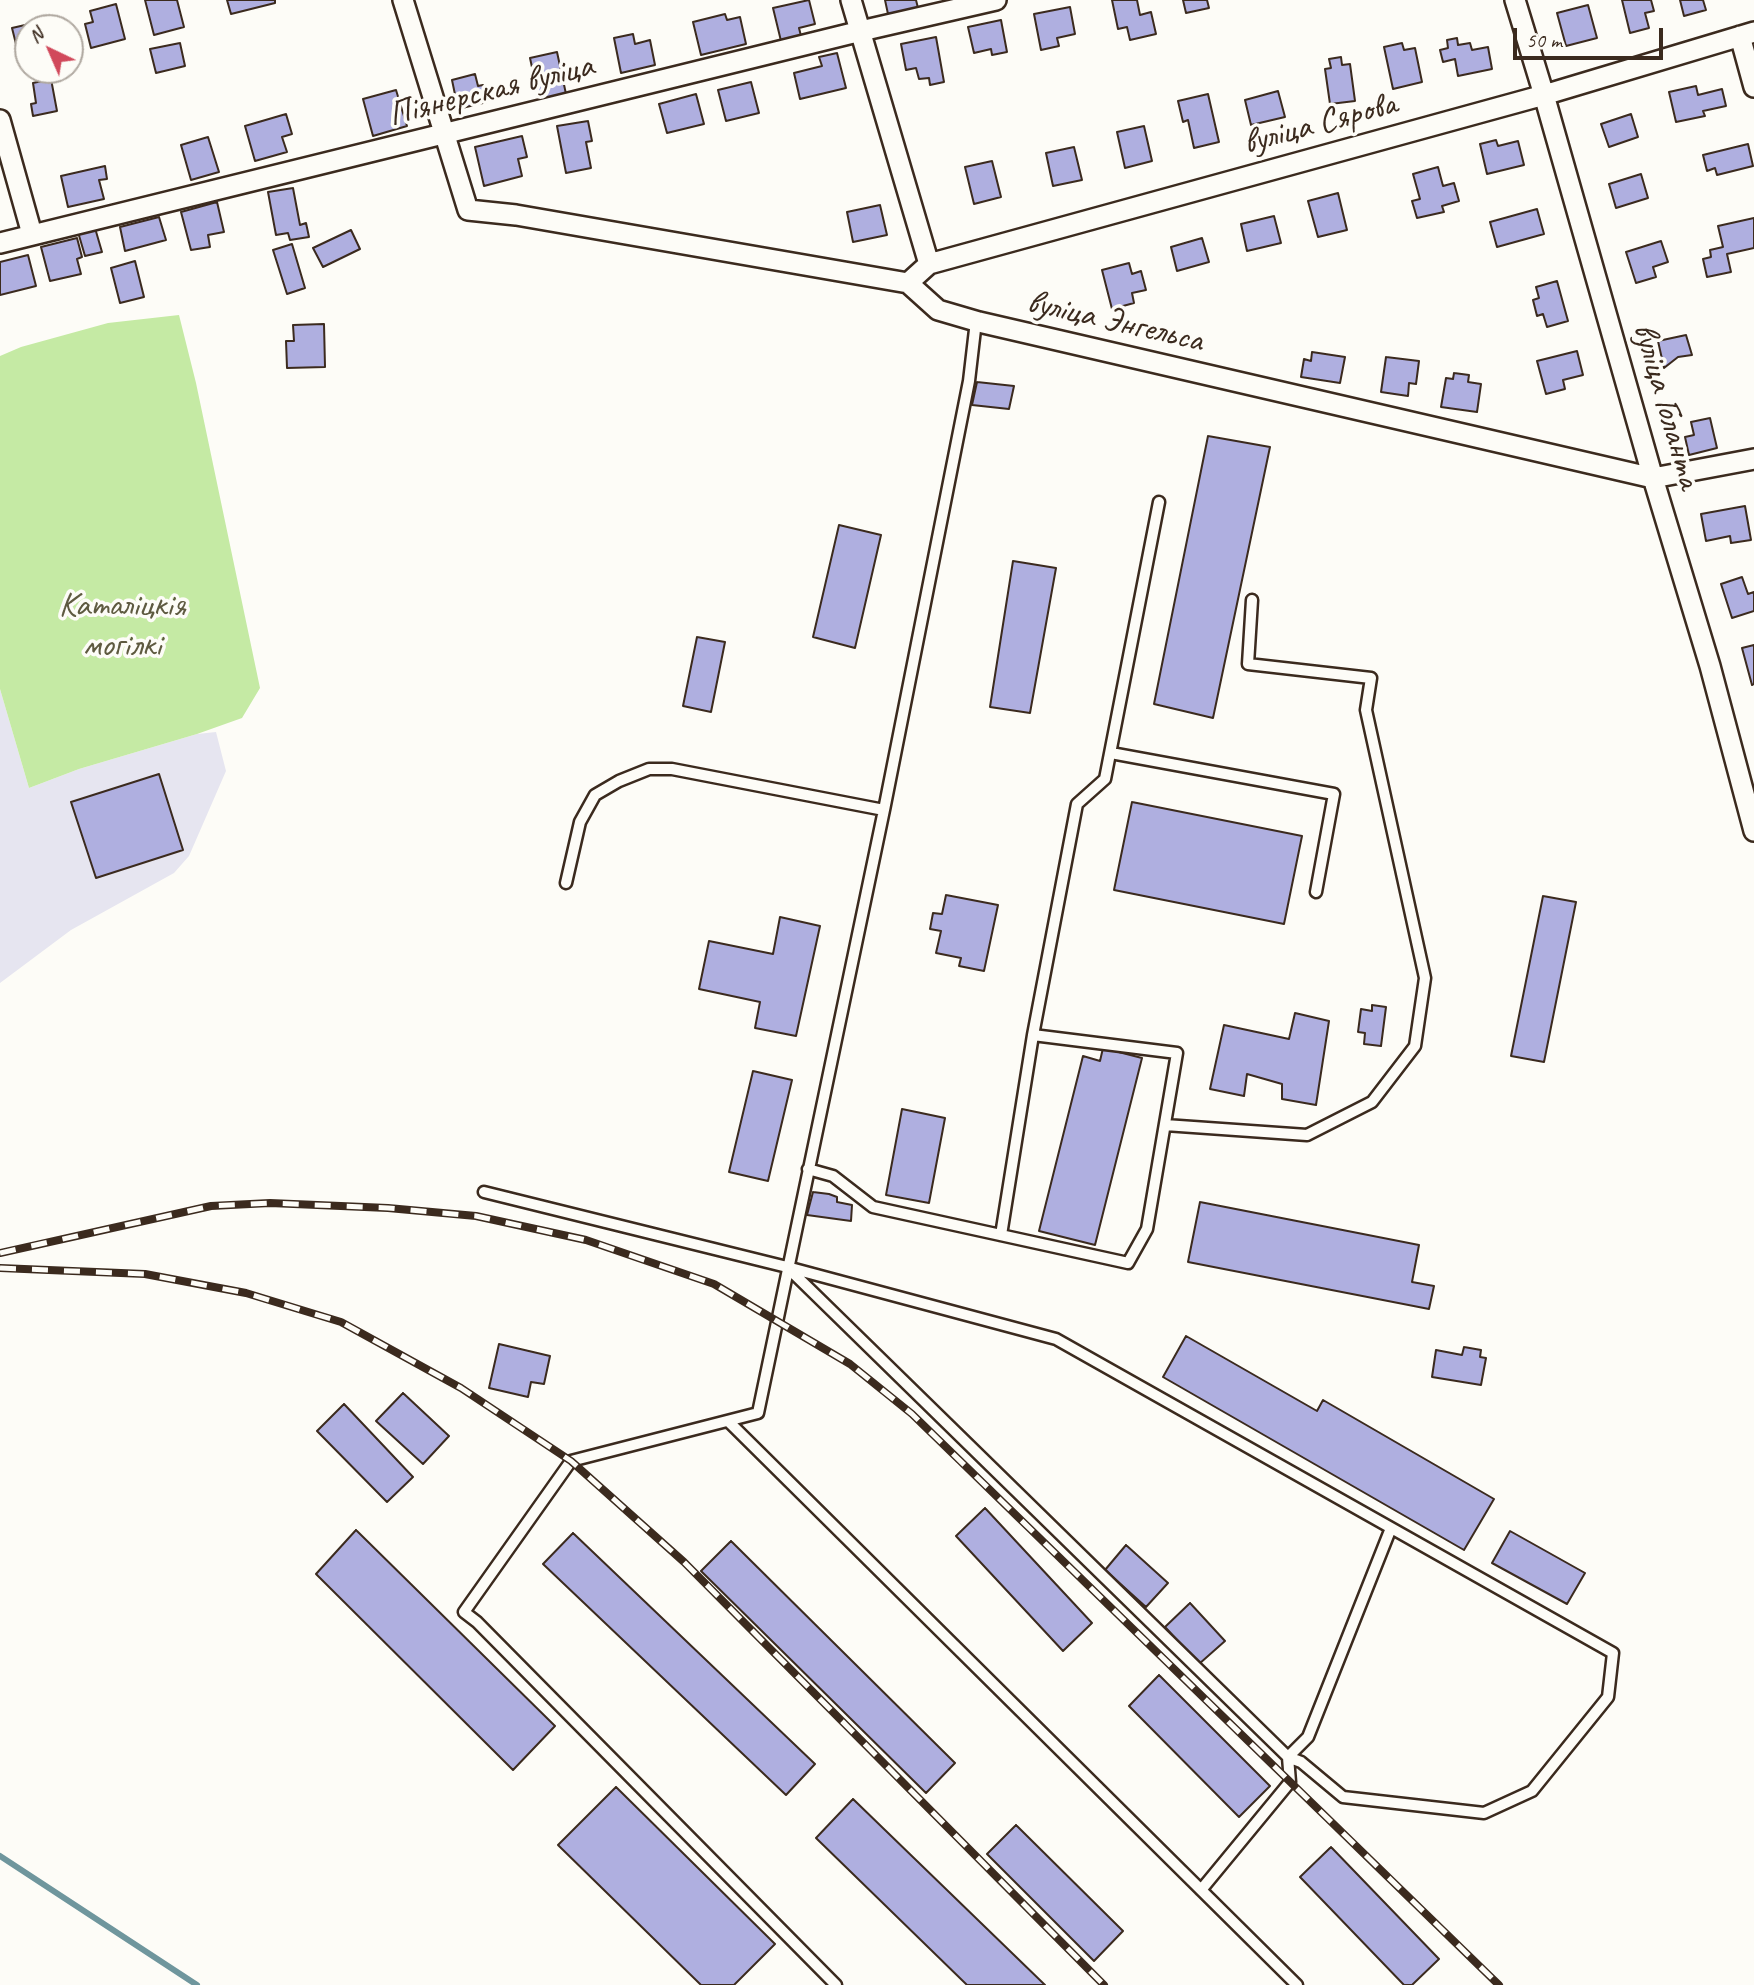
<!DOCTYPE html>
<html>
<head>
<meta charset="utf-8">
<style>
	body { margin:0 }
	#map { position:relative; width:1754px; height:1985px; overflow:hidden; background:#fdfcf7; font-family:Caveat,sans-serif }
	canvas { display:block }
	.north { position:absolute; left:14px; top:14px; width:70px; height:70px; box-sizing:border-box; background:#fdfcf7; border:2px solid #afa8a0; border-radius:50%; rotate:316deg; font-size:19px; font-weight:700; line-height:28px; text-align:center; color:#3b2a1e }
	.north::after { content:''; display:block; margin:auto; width:24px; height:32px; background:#d1495b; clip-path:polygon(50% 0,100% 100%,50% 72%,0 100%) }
	.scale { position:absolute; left:1513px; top:28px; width:150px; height:32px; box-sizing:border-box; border:4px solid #3b2a1e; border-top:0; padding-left:9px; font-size:21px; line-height:24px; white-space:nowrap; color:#3b2a1e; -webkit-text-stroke:5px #fdfcf7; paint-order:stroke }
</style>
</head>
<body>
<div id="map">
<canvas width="1754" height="1985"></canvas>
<div class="north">N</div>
<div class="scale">50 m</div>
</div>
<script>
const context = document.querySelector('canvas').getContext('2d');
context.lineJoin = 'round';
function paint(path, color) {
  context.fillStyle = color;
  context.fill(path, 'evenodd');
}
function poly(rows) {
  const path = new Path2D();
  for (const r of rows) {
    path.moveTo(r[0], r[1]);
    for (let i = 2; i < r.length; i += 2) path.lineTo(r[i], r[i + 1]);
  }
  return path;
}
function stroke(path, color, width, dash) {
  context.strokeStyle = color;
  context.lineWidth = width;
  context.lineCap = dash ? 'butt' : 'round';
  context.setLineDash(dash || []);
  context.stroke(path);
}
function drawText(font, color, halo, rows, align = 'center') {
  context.font = font + ' Caveat,sans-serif';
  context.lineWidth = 7;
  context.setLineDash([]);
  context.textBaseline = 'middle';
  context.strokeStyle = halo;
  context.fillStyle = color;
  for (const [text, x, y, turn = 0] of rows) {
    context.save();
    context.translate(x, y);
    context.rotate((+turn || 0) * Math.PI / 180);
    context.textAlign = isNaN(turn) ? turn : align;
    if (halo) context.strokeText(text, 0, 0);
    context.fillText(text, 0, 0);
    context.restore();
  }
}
const built = poly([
	[0,689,29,788,79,769,197,734,216,732,226,771,189,856,174,873,71,930,0,983]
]);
const green = poly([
	[179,315,196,383,260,688,242,718,197,734,79,769,29,788,0,689,0,356,21,347,108,323]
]);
const stream = poly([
	[0,1856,197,1985]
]);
const building = poly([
	[145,0,177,0,184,27,154,35,145,0],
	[227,0,275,0,275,3,231,14,227,0],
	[809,0,815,24,799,28,801,36,781,41,773,8,809,0],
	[885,0,916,0,918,8,888,14,885,0],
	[1112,0,1137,0,1140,15,1151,12,1156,34,1130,40,1127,27,1118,29,1112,0],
	[1183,0,1207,0,1209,8,1186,13,1183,0],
	[1622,0,1651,0,1654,11,1645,13,1649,28,1630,33,1622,0],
	[1680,0,1703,0,1706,10,1684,16,1680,0],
	[116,4,125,39,91,48,85,24,93,22,90,11,116,4],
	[1588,5,1597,38,1566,46,1557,13,1588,5],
	[1070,7,1075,34,1057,38,1059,46,1041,50,1034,14,1070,7],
	[725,14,727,20,740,17,746,44,701,55,693,22,725,14],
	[47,20,49,28,28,28,28,58,20,60,12,28,47,20],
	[1001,20,1007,52,992,55,991,49,974,53,968,27,1001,20],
	[633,34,635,44,650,40,655,65,621,73,614,38,633,34],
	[936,37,944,82,930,85,929,78,919,79,916,68,906,70,901,44,936,37],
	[1457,38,1458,45,1470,43,1472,50,1488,47,1492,69,1458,76,1455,59,1443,62,1440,50,1448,48,1447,40,1457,38],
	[180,43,185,66,156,73,150,49,180,43],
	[1402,43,1404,50,1415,48,1422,82,1393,89,1384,47,1402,43],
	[557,52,566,94,539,100,530,58,557,52],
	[837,53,846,88,800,99,794,73,822,66,819,57,837,53],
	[1341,57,1342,65,1350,64,1355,101,1330,104,1325,69,1331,68,1329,59,1341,57],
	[475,74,478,86,483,85,487,102,458,109,452,80,475,74],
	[51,79,57,111,33,116,31,104,36,103,33,83,51,79],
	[751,82,759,113,726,121,718,90,751,82],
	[1696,86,1698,95,1722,89,1726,106,1703,111,1705,116,1676,122,1669,92,1696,86],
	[396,90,407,126,373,136,363,99,396,90],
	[1278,91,1285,117,1251,125,1245,100,1278,91],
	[696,94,704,124,667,133,659,104,696,94],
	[1208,94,1219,142,1194,148,1188,120,1183,122,1178,101,1208,94],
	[286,114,292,134,282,137,287,152,255,161,245,126,286,114],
	[1631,114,1638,137,1609,147,1601,124,1631,114],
	[588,121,592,141,586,142,591,168,566,173,557,126,588,121],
	[1144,126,1152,161,1125,168,1117,132,1144,126],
	[522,136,527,157,518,159,522,176,484,186,475,147,522,136],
	[208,137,219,172,191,180,181,145,208,137],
	[1496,140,1498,146,1518,141,1524,165,1487,174,1480,144,1496,140],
	[1748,144,1753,166,1717,175,1715,168,1707,171,1703,155,1748,144],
	[1074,147,1082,180,1053,186,1046,153,1074,147],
	[992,161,1001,197,974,204,965,167,992,161],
	[105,166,107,179,99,180,104,199,68,207,61,176,105,166],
	[1438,167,1443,186,1454,183,1459,201,1442,206,1444,212,1417,218,1412,201,1420,199,1413,174,1438,167],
	[1641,174,1648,198,1616,208,1609,184,1641,174],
	[293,188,300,225,306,223,309,237,290,240,288,233,276,235,268,192,293,188],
	[1338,193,1347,230,1318,237,1308,201,1338,193],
	[217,202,224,232,208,235,210,247,191,250,181,212,217,202],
	[880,205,887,235,853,242,847,212,880,205],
	[1537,209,1544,234,1497,247,1490,222,1537,209],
	[1274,216,1281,243,1247,251,1241,224,1274,216],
	[159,217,166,240,125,251,120,227,159,217],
	[1754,218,1754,248,1727,254,1731,272,1707,277,1703,259,1711,257,1710,250,1723,247,1718,226,1754,218],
	[95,228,102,252,85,256,78,232,95,228],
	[351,230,360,249,323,267,313,248,351,230],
	[77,238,82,257,77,259,81,274,50,281,41,247,77,238],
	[1202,238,1209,262,1177,271,1171,247,1202,238],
	[1661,241,1668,262,1653,267,1656,277,1636,283,1626,252,1661,241],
	[292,244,305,288,287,294,273,250,292,244],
	[28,255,36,286,0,295,0,262,28,255],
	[135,261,144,297,120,303,111,268,135,261],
	[1129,263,1132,274,1141,271,1146,290,1132,293,1134,303,1112,309,1102,270,1129,263],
	[1557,281,1568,321,1547,327,1543,314,1537,316,1533,300,1539,298,1536,287,1557,281],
	[324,324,325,367,287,368,286,341,294,341,293,325,324,324],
	[1686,335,1692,355,1678,357,1664,368,1658,341,1686,335],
	[1577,351,1583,375,1563,380,1565,389,1546,394,1537,361,1577,351],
	[1312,352,1345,357,1340,383,1301,377,1304,359,1311,361,1312,352],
	[1386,357,1419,361,1416,384,1409,383,1408,396,1381,392,1386,357],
	[1454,373,1469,375,1468,382,1481,384,1477,412,1441,407,1446,378,1453,379,1454,373],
	[977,382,1014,386,1009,409,972,405,977,382],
	[1710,418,1717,448,1689,455,1685,437,1694,435,1691,422,1710,418],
	[1208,436,1270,447,1213,718,1154,704,1208,436],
	[1745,506,1751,540,1731,543,1730,536,1706,541,1701,514,1745,506],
	[839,525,881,535,855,648,813,637,839,525],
	[1013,561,1056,568,1030,713,990,707,1013,561],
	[1742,577,1748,594,1754,592,1754,611,1732,618,1721,584,1742,577],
	[697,637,725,642,711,712,683,706,697,637],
	[1754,645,1754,684,1752,685,1742,648,1754,645],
	[159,774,183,850,96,878,71,802,159,774],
	[1132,802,1302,836,1284,924,1114,890,1132,802],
	[946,895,998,905,984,971,959,966,961,958,936,953,941,931,930,929,933,913,942,914,946,895],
	[1543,896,1576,902,1544,1062,1511,1056,1543,896],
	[780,917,820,926,796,1036,755,1028,760,1002,699,989,709,941,773,954,780,917],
	[1372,1005,1386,1007,1381,1046,1364,1044,1365,1033,1358,1032,1361,1009,1372,1011,1372,1005],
	[1295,1013,1329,1021,1316,1105,1282,1099,1282,1084,1247,1074,1244,1096,1210,1089,1224,1025,1289,1039,1295,1013],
	[1103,1048,1142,1058,1095,1245,1039,1231,1083,1056,1100,1061,1103,1048],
	[753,1071,792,1080,768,1181,729,1172,753,1071],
	[902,1109,945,1118,929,1203,886,1195,902,1109],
	[813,1192,829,1194,837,1197,837,1202,852,1205,851,1221,807,1215,813,1192],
	[1200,1202,1419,1245,1412,1282,1434,1286,1429,1309,1188,1262,1200,1202],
	[1186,1336,1317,1411,1323,1400,1494,1499,1464,1550,1163,1377,1186,1336],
	[499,1344,550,1356,544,1384,531,1382,528,1397,489,1388,499,1344],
	[1464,1347,1481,1350,1480,1357,1486,1358,1481,1385,1432,1377,1436,1350,1462,1355,1464,1347],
	[403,1393,449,1436,423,1464,376,1421,403,1393],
	[344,1404,413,1477,387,1502,317,1431,344,1404],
	[985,1508,1092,1623,1063,1651,956,1536,985,1508],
	[356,1530,555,1726,513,1770,316,1574,356,1530],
	[1510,1531,1585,1573,1567,1604,1492,1563,1510,1531],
	[573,1533,815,1764,786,1795,543,1564,573,1533],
	[731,1541,955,1763,926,1793,701,1571,731,1541],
	[1126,1545,1168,1583,1146,1607,1105,1570,1126,1545],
	[1190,1603,1225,1641,1199,1664,1165,1627,1190,1603],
	[1159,1675,1270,1786,1239,1817,1129,1706,1159,1675],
	[616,1787,775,1944,734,1985,701,1985,558,1845,616,1787],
	[853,1799,1045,1985,967,1985,816,1838,853,1799],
	[1016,1825,1123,1931,1094,1961,987,1854,1016,1825],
	[1331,1847,1439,1959,1412,1985,1404,1985,1300,1877,1331,1847]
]);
const lane = poly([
	[1111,753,1334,794,1316,892],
	[566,883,580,822,595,795,619,781,649,769,672,769,884,810,969,381,976,321],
	[1033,1035,1077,804,1105,779,1159,502],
	[1165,1125,1307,1135,1372,1102,1415,1046,1425,978,1366,710,1371,678,1248,664,1252,600],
	[808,1169,833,1176,873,1207,1128,1263,1147,1229,1177,1053,1033,1035,1001,1235],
	[484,1192,787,1267,1056,1339,1613,1653,1608,1697,1532,1791,1484,1813,1343,1797,1301,1762,1288,1757,787,1267],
	[728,1421,1297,1985],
	[1201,1890,1290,1782,1288,1757,1308,1737,1391,1528],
	[836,1985,477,1622,464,1612,571,1461,758,1413,884,810]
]);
const street = poly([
	[403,0,468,210,516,215,908,283,938,310,979,322,1653,478,1754,459],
	[851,0,929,264],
	[1515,0,1544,95,1653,478,1710,666,1754,831],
	[1740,36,1754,87],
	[0,120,32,234],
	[0,243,861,31,996,0],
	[908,283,929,264,1544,95,1754,32]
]);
const rail = poly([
	[0,1253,211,1206,270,1203,388,1208,476,1216,586,1240,714,1284,850,1364,912,1414,1499,1985],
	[0,1268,145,1274,246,1293,341,1322,461,1388,571,1461,684,1562,1104,1985]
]);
const streetNames = [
	["Піянерская вуліца",491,91,-14],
	["вуліца Сярова",1320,124,-15],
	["вуліца Энгельса",1115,322,13],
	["вуліца Голанта",1666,406,74]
];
const parkNames = [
	["Каталіцкія",122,606],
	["могілкі",122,646]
];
paint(built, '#e6e5f0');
paint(green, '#c5eaa4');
stroke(stream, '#6f969d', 6);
paint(building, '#afafe0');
stroke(building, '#3b2a1e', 2);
stroke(lane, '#3b2a1e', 15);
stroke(street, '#3b2a1e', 24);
stroke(lane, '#fdfcf7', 10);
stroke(street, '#fdfcf7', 19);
stroke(rail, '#3b2a1e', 8);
stroke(rail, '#fdfcf7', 5, [16]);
drawText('35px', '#3b2a1e', '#fdfcf7', streetNames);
drawText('35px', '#5e5a40', '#fdfcf7', parkNames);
</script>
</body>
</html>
